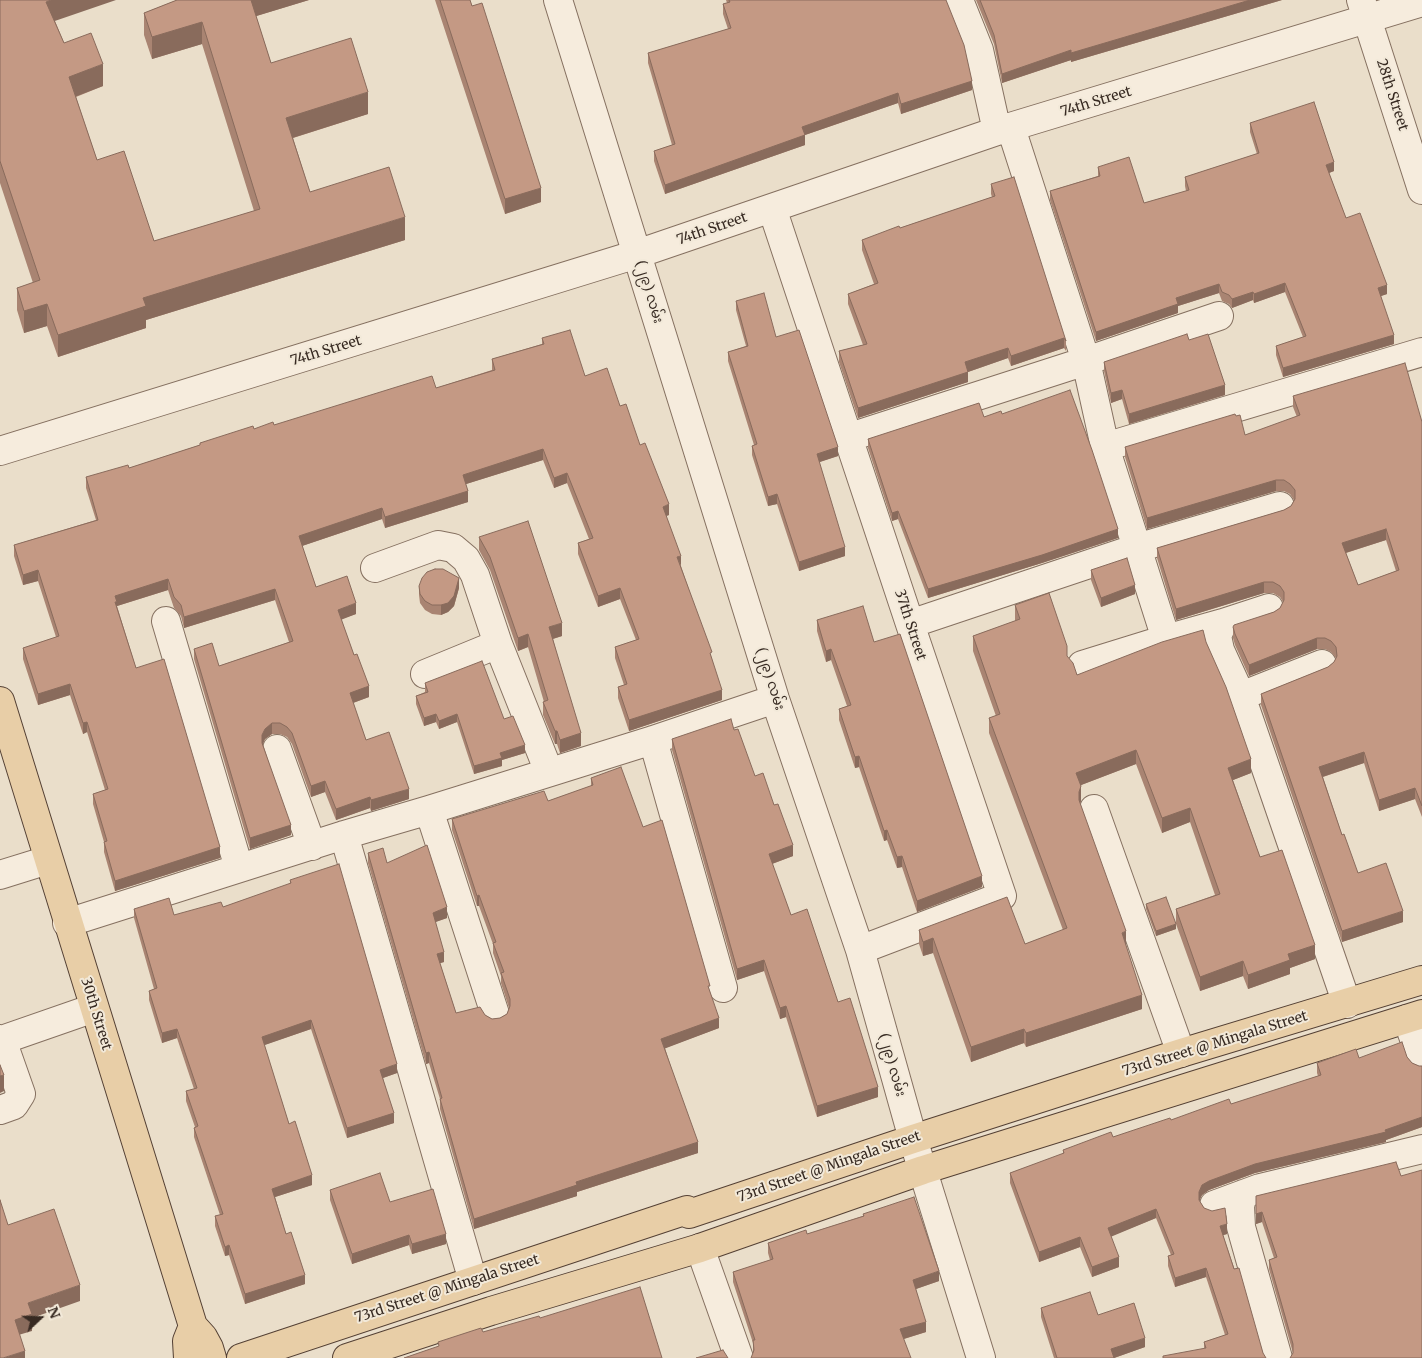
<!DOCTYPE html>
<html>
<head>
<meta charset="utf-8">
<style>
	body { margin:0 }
	#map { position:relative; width:1422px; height:1358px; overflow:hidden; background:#eadeca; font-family:Merriweather,serif }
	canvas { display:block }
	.north { position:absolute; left:15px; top:1293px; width:50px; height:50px; -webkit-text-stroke:4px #f2e9d9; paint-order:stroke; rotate:69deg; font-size:14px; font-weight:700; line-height:20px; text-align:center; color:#372a22 }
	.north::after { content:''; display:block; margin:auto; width:18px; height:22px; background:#372a22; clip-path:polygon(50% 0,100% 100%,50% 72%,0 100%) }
</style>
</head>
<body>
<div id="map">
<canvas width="1422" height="1358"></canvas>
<div class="north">N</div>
</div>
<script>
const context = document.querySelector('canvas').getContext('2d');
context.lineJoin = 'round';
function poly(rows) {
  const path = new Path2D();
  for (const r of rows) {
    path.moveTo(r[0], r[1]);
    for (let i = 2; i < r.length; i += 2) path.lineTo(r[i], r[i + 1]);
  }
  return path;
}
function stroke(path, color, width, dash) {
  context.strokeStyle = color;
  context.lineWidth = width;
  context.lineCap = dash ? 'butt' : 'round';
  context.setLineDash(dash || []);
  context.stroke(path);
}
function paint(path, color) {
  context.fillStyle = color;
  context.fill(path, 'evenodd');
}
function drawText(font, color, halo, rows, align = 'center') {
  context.font = font + ' Merriweather,"Noto Sans Myanmar",serif';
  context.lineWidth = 4;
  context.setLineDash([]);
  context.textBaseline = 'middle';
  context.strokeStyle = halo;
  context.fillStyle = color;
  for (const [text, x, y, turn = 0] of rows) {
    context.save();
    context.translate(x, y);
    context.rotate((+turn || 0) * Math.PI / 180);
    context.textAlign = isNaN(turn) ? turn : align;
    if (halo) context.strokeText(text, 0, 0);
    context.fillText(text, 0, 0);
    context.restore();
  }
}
const minor = poly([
	[558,0,775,699,860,950,913,1139,981,1358],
	[959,0,979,50,997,131],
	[1361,0,1422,190],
	[1011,128,1086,361,1105,447,1166,639,1223,623],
	[772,208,910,624,1002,896,860,950],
	[847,438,1086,361,1219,316],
	[1105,447,1422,352],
	[0,451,637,254,997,131,1422,2],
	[375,568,438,545,453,548,466,559,475,575,498,644,549,772],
	[1269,608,1223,623,1217,636,1220,650,1241,696,1347,1004],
	[166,621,239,868],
	[910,624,1137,548,1280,506],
	[1082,665,1166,639],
	[425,674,498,644],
	[1241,696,1322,664],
	[653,740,723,988],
	[277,749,312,846],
	[1094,809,1181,1053],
	[429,810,495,1014],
	[344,835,473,1281],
	[0,875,48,860],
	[67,923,344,835,429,810,653,740,775,699],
	[1407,1019,1422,1061],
	[0,1039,2,1040,94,1008],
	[0,1110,14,1105,21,1094,2,1040],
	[1243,1194,1240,1206,1241,1227,1278,1358],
	[1214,1205,1260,1188,1422,1149],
	[700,1248,739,1358]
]);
const major = poly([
	[0,701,193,1326,203,1337,209,1348,212,1358],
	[188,1358,187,1341,193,1326],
	[241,1358,687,1210,689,1214,913,1139,1181,1053,1422,980],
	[347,1358,491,1311,700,1248,923,1170,1422,1014]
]);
const wall = poly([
	[0,0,55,21,64,43,103,86,76,97,97,160,154,241,254,211,202,44,152,59,144,35,144,13,177,0,309,0,256,16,271,63,368,114,293,138,310,192,405,240,146,320,146,328,58,357,47,326,24,333,17,310,17,288,33,283,0,183],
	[435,0,470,0,541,202,505,214],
	[726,0,946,0,972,90,901,114,898,103,805,135,805,145,665,194,654,161,654,151,672,145,648,63,648,53,728,29,723,14,723,4,727,3],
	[976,0,1282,0,1071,62,1071,60,1002,83,994,44],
	[1250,123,1334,171,1329,173,1346,218,1387,294,1381,296,1394,344,1283,377,1276,355,1276,346,1303,337,1285,292,1254,303,1253,300,1232,308,1229,304,1222,301,1219,293,1178,306,1178,313,1096,341,1050,200,1050,191,1098,176,1098,167,1144,203,1186,191,1185,186,1185,177,1257,154,1250,132],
	[991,184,1066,341,1066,351,1064,348,1011,366,1008,358,968,372,968,382,858,418,839,362,839,351,863,345,848,304,848,294,874,284,862,250,862,240,900,228,992,197,991,194],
	[736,301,776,337,838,456,819,462,845,556,799,571,777,504,768,506,752,455,752,446,754,445,728,361,728,352,746,346,736,310],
	[542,338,620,406,640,445,669,515,666,516,681,566,712,659,722,700,629,731,618,698,618,687,624,685,615,658,615,647,636,640,620,599,598,607,578,554,578,543,589,539,567,483,554,488,543,460,466,484,468,502,385,528,382,519,302,546,316,587,356,614,341,619,369,697,353,703,366,740,409,799,371,811,370,808,336,820,325,792,311,797,292,744,287,737,280,734,272,734,265,739,263,744,291,835,250,849,194,659,194,649,219,666,289,642,275,600,184,628,181,616,174,608,168,590,117,606,136,668,220,858,115,891,104,852,104,842,93,804,93,794,105,790,87,732,83,734,70,695,38,705,23,659,23,648,56,637,38,581,23,585,14,556,14,545,96,520,86,488,86,477,129,468,200,445,200,443,254,429,274,425,436,388,492,370,492,359,542,344],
	[1189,340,1225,395,1129,424,1122,399,1111,403,1104,371,1104,362],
	[1293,396,1422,422,1422,817,1415,799,1379,811,1364,763,1323,777,1342,835,1358,873,1403,922,1342,942,1261,705,1261,694,1328,667,1334,662,1336,658,1331,652,1325,649,1317,649,1249,676,1235,645,1233,638,1233,627,1274,612,1280,608,1283,602,1280,597,1273,593,1264,593,1176,620,1157,558,1157,548,1284,510,1291,506,1294,500,1290,494,1284,491,1276,491,1147,529,1125,457,1125,447,1245,435,1297,417,1293,407],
	[1386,540,1396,571,1358,585,1346,553],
	[1002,414,1118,538,1042,563,928,598,898,519,892,521,868,448,868,439],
	[479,537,562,636,553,639,581,746,560,753,557,744,555,744,543,715,543,702,544,702,528,647,518,651,490,570,479,550],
	[1091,570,1135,594,1101,607,1091,580],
	[419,586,459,588,454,606,448,612,441,615,432,614,425,610,420,603,419,595],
	[1015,605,1067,656,1077,675,1206,642,1251,773,1233,780,1260,857,1315,959,1290,968,1290,974,1248,989,1243,976,1200,991,1176,924,1176,909,1215,895,1190,822,1162,833,1136,764,1081,785,1081,801,1080,803,1126,946,1142,1009,1026,1047,1024,1043,971,1062,933,953,923,956,919,944,919,930,1025,944,1063,930,989,733,989,718,996,716,973,651,973,636,1015,621],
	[817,620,874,642,982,887,917,912,902,867,897,868,887,840,884,841,859,767,855,768,839,720,839,709,847,706,831,660,826,662,817,631],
	[425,683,504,719,525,753,502,760,502,766,474,774,457,722,439,729,436,722,424,726,416,704,416,696,425,692],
	[734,730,755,776,793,856,772,864,791,915,838,1002,878,1097,817,1117,786,1017,780,1019,764,971,737,980,672,750,672,739],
	[591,778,643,827,710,992,719,1028,665,1048,698,1153,577,1192,577,1196,474,1229,440,1109,440,1099,429,1063,426,1064,368,863,368,853,387,863,447,918,435,922,444,962,440,963,456,1013,485,1015,492,1019,500,1018,507,1014,509,1008,501,983,501,976,493,953,493,944,479,906,477,906,452,830,452,819,548,801,591,786],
	[290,880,397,1073,383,1078,394,1123,347,1138,311,1029,264,1045,289,1124,312,1185,275,1197,286,1234,305,1284,245,1304,229,1255,225,1256,215,1226,215,1216,220,1215,194,1137,194,1128,195,1127,186,1101,186,1091,194,1089,177,1038,162,1043,149,1000,149,991,154,989,134,918,134,909,174,915,223,907,290,884],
	[1146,904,1176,929,1156,936,1146,909],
	[1407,1057,1412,1063,1419,1066,1422,1066,1422,1127,1386,1140,1386,1142,1255,1173,1209,1190,1202,1195,1199,1200,1204,1208,1227,1234,1223,1235,1263,1353,1204,1348,1204,1342,1225,1335,1206,1277,1175,1287,1168,1266,1168,1256,1171,1255,1156,1218,1111,1236,1119,1267,1092,1277,1080,1247,1039,1262,1010,1183,1010,1173,1063,1154,1063,1150,1113,1137,1171,1120,1231,1104,1318,1076,1317,1073,1317,1063,1359,1058],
	[1401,1176,1293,1353,1269,1269,1269,1260,1274,1258,1262,1222,1256,1224,1256,1196],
	[330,1190,390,1202,446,1244,412,1254,409,1245,352,1264,330,1200],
	[863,1214,939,1281,916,1289,926,1332,904,1339,753,1353,753,1343,733,1282,733,1272,770,1260,768,1253,768,1243,807,1234,863,1216],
	[1041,1308,1098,1315,1145,1347,1114,1358,1054,1358,1041,1317]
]);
const shadedWall = poly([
	[51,0,116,0,46,24,46,2],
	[250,0,309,0,250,18],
	[1250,0,1282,0,1071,62,1071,53],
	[202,22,202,44,152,59,152,37],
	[1071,50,1071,60,1002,83,1002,74],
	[103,64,103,86,69,99,69,77],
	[972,81,972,90,901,114,901,104],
	[368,92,368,114,286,140,286,118],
	[898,93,898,103,802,136,802,127],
	[805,135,805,145,665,194,665,185],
	[1334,162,1334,171,1326,174,1326,165],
	[541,188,541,202,505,214,505,199],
	[405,217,405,240,146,320,146,328,58,357,58,335,143,298],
	[1285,283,1285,292,1254,303,1254,294],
	[1219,284,1219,293,1178,306,1178,313,1096,341,1096,332,1176,298],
	[1387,285,1387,294,1378,297,1378,288],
	[1253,292,1253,300,1232,308,1232,299],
	[47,304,47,326,24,333,24,311],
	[1394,335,1394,344,1283,377,1283,368],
	[1064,338,1064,348,1011,366,1011,356],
	[1008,348,1008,358,965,373,965,362],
	[968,372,968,382,858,418,858,408],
	[1225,385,1225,395,1129,424,1129,414],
	[1122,390,1122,399,1111,403,1111,393],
	[838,447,838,456,817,463,817,454],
	[543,449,543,460,463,485,463,475],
	[567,473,567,483,554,488,554,478],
	[1276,480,1276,491,1147,529,1147,518],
	[468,491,468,502,385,528,385,517],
	[777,494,777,504,768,506,768,497],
	[669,504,669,515,663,517,663,507],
	[382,508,382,519,299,547,299,536],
	[898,511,898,519,892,521,892,513],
	[1118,529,1118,538,1042,563,928,598,928,589],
	[1386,529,1386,540,1342,554,1342,543],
	[845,547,845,556,799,571,799,562],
	[681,556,681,566,677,557],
	[38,570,38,581,23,585,23,575],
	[459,578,459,588,454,606,448,612,441,615,441,605],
	[168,579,168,590,117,606,117,612,115,596],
	[1264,582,1264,593,1176,620,1176,609],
	[1135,585,1135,594,1101,607,1101,598],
	[620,588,620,599,598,607,598,596],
	[275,589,275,600,184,628,184,617],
	[356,603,356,614,338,621,338,610],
	[562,623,562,636,549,640,549,627],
	[528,634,528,647,518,651,518,638],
	[1317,638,1317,649,1249,676,1249,665],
	[831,649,831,660,826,662,826,651],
	[70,684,70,695,38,705,38,694],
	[369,686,369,697,350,704,350,693],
	[722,690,722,700,629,731,629,720],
	[436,714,436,722,424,726,424,718],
	[457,714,457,722,439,729,439,721],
	[87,722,87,732,83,734,83,723],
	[272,723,272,734,265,739,262,746,262,735,265,729],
	[555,731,557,731,557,744,555,744],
	[581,733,581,746,560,753,560,740],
	[525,745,525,753,502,760,502,766,474,774,474,766,500,753],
	[1136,750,1136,764,1076,787,1076,773],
	[1364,752,1364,763,1319,778,1319,767],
	[859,756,859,767,855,768,855,757],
	[1251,759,1251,773,1228,782,1228,768],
	[325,781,325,792,311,797,311,786],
	[1081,786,1081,801,1079,807,1079,792],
	[1415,788,1415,799,1379,811,1379,800],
	[409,789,409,799,371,811,371,800],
	[370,797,370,808,336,820,336,809],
	[1190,808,1190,822,1162,833,1162,818],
	[291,825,291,835,250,849,250,838],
	[887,830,887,840,884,841,884,831],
	[793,845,793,856,769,865,769,854],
	[220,847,220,858,115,891,115,881],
	[902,856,902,867,897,868,897,857],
	[982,876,982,887,917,912,917,901],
	[479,895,479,906,477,906,477,896],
	[447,907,447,918,433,923,433,913],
	[1403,911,1403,922,1342,942,1342,931],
	[1176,924,1176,929,1156,936,1156,931],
	[1126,931,1126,946,1122,933],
	[933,938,933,953,923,956,923,942],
	[1315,945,1315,959,1290,968,1290,974,1248,989,1248,975,1288,954],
	[444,952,444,962,437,964,437,954],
	[764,960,764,971,737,980,737,969],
	[1243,961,1243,976,1200,991,1200,977],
	[1142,995,1142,1009,1026,1047,1026,1033],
	[786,1006,786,1017,780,1019,780,1008],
	[719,1018,719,1028,661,1050,661,1039],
	[311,1020,311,1029,262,1046,262,1037],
	[177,1029,177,1038,162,1043,162,1033],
	[1024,1029,1024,1043,971,1062,971,1047],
	[429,1052,429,1063,426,1064,426,1053],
	[397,1064,397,1073,380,1079,380,1070],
	[4,1075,4,1091,0,1093,0,1076],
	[878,1087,878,1097,817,1117,817,1106],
	[394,1113,394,1123,347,1138,347,1128],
	[1422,1117,1422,1127,1386,1140,1386,1142,1255,1173,1209,1190,1202,1195,1199,1202,1199,1192,1202,1185,1209,1181,1255,1164,1385,1130],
	[698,1142,698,1153,577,1192,577,1196,474,1229,474,1219,576,1182],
	[312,1175,312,1185,272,1198,272,1189],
	[1156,1209,1156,1218,1108,1238,1108,1228],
	[1262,1212,1262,1222,1256,1224,1256,1214],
	[1227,1224,1227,1234,1220,1236,1220,1226],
	[446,1234,446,1244,412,1254,412,1244],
	[409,1235,409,1245,352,1264,352,1254],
	[1080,1237,1080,1247,1039,1262,1039,1252],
	[229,1245,229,1255,225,1256,225,1247],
	[1119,1257,1119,1267,1092,1277,1092,1267],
	[1206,1268,1206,1277,1175,1287,1175,1278],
	[939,1271,939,1281,913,1290,913,1280],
	[305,1275,305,1284,245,1304,245,1294],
	[80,1285,80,1301,32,1318,32,1331,15,1336,15,1320,28,1303],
	[926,1322,926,1332,900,1340,900,1329],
	[1145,1338,1145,1347,1114,1358,1111,1349],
	[25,1351,25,1358,3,1358]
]);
const building = poly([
	[0,0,51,0,46,2,64,43,91,33,103,64,69,77,97,160,124,151,154,241,260,209,202,22,152,37,144,13,177,0,251,0,271,63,351,38,368,92,286,118,310,192,389,167,405,217,143,298,146,306,58,335,47,304,24,311,17,288,40,280,0,161,0,0],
	[440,0,470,0,472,6,482,3,541,188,505,199,440,0],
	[729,0,946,0,964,45,972,81,901,104,898,93,802,127,805,135,665,185,654,151,675,144,648,53,731,28,723,4,730,2,729,0],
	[980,0,1250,0,1071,53,1071,50,1002,74,994,35,980,0],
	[1314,102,1334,162,1326,165,1346,218,1360,213,1387,285,1378,288,1394,335,1283,368,1276,346,1306,336,1285,283,1254,294,1253,292,1232,299,1229,295,1222,292,1219,284,1176,298,1178,304,1096,332,1050,191,1100,176,1098,167,1129,157,1144,203,1189,190,1185,177,1259,153,1250,123,1314,102],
	[1014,177,1066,341,1064,338,1011,356,1008,348,965,362,968,372,858,408,839,351,867,344,848,294,878,283,862,240,899,226,900,228,995,196,991,184,1014,177],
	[764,293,776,337,799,330,838,447,817,454,845,547,799,562,777,494,768,497,752,446,757,444,728,352,748,346,736,301,764,293],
	[570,330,585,376,607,368,620,406,626,404,640,445,645,443,669,504,663,507,681,556,677,557,712,652,710,653,722,690,629,720,618,687,627,684,615,647,639,639,620,588,598,596,578,543,593,538,567,473,554,478,543,449,463,475,468,491,385,517,382,508,299,536,316,587,347,576,356,603,338,610,354,655,357,654,369,686,350,693,366,740,389,732,409,789,371,800,370,797,336,809,325,781,311,786,292,733,287,727,280,723,272,723,265,729,262,735,262,743,291,825,250,838,194,649,212,643,219,666,293,641,275,589,184,617,181,605,174,597,168,579,115,596,117,602,115,602,136,668,164,659,220,847,115,881,104,842,107,841,93,794,108,789,87,722,83,723,70,684,38,694,23,648,59,636,38,570,23,575,14,545,98,520,86,477,128,465,129,468,200,445,200,443,253,426,254,429,273,422,274,425,432,376,436,388,495,370,492,359,544,344,542,338,570,330],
	[1187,334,1189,340,1208,334,1225,385,1129,414,1122,390,1111,393,1104,362,1187,334],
	[1405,363,1422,422,1422,806,1415,788,1379,800,1364,752,1319,767,1342,835,1344,834,1358,873,1386,863,1403,911,1342,931,1261,694,1328,667,1334,662,1337,656,1336,647,1331,641,1325,638,1317,638,1249,665,1235,634,1233,627,1234,625,1274,612,1280,608,1284,600,1284,592,1280,586,1273,582,1264,582,1176,609,1157,548,1284,510,1291,506,1295,499,1295,490,1290,484,1284,480,1276,480,1147,518,1125,447,1235,414,1236,416,1240,415,1245,435,1300,415,1293,396,1405,363],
	[1386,529,1399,570,1358,585,1342,543,1386,529],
	[1070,390,1092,450,1118,529,1042,555,928,589,898,511,892,513,868,439,979,403,984,417,1001,411,1002,414,1070,390],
	[528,521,562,623,549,627,581,733,560,740,557,731,555,731,543,702,548,700,528,634,518,638,490,557,479,537,528,521],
	[1127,558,1135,585,1101,598,1091,570,1127,558],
	[435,569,443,569,459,578,454,596,448,603,441,605,432,605,425,601,420,594,419,586,422,578,427,572,435,569],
	[1049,593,1067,646,1067,656,1073,663,1077,675,1162,642,1203,630,1206,642,1226,687,1251,759,1228,768,1260,857,1282,850,1315,945,1288,954,1290,960,1248,975,1243,961,1200,977,1176,909,1220,894,1190,808,1162,818,1136,750,1076,773,1081,786,1079,792,1079,800,1126,931,1122,933,1142,995,1026,1033,1024,1029,971,1047,933,938,923,942,919,930,1007,897,1025,944,1067,928,989,718,1000,714,973,636,1020,619,1015,605,1049,593],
	[863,606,874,642,900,634,982,876,917,901,902,856,897,857,887,830,884,831,859,756,855,757,839,709,851,705,831,649,826,651,817,620,863,606],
	[482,661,504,719,513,716,525,745,500,753,502,758,474,766,457,714,439,721,436,714,424,718,416,696,428,692,425,683,482,661],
	[731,719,734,730,738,729,755,776,763,773,774,805,778,804,793,845,769,854,791,915,807,909,838,1002,850,998,878,1087,817,1106,786,1006,780,1008,764,960,737,969,672,739,731,719],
	[621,767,643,827,662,820,710,986,708,986,719,1018,661,1039,698,1142,576,1182,577,1185,474,1219,440,1099,442,1098,429,1052,426,1053,368,853,383,848,387,863,427,845,447,907,433,913,444,952,437,954,456,1013,480,1007,485,1015,492,1019,500,1018,507,1014,510,1006,510,999,501,973,504,972,493,943,496,942,479,895,477,896,452,819,544,791,548,801,593,785,591,778,621,767],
	[339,864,397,1064,380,1070,394,1113,347,1128,311,1020,262,1037,289,1124,295,1121,312,1175,272,1189,286,1234,291,1232,305,1275,245,1294,229,1245,225,1247,215,1216,223,1214,194,1128,198,1126,186,1091,197,1088,177,1029,162,1033,149,991,157,988,134,909,169,898,174,915,221,902,223,907,291,883,290,880,339,864],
	[1166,897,1176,924,1156,931,1146,904,1166,897],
	[1402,1042,1407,1057,1412,1063,1419,1066,1422,1066,1422,1117,1385,1130,1386,1132,1255,1164,1209,1181,1202,1185,1199,1192,1199,1200,1204,1208,1212,1211,1225,1208,1227,1224,1220,1226,1234,1269,1239,1268,1263,1353,1266,1358,1163,1358,1163,1356,1206,1348,1204,1342,1228,1334,1206,1268,1175,1278,1168,1256,1174,1254,1156,1209,1108,1228,1119,1257,1092,1267,1080,1237,1039,1252,1010,1173,1064,1153,1063,1150,1111,1132,1113,1137,1170,1118,1171,1120,1229,1099,1231,1104,1321,1075,1317,1063,1356,1049,1359,1058,1402,1042],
	[0,1065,4,1075,0,1076,0,1065],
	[1396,1162,1401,1176,1422,1170,1422,1358,1290,1358,1293,1353,1293,1344,1269,1260,1277,1257,1262,1212,1256,1214,1256,1196,1396,1162],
	[380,1173,390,1202,433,1189,446,1234,412,1244,409,1235,352,1254,330,1190,380,1173],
	[914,1197,939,1271,913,1280,926,1322,900,1329,911,1358,751,1358,754,1350,753,1340,755,1340,733,1272,773,1259,768,1243,806,1230,807,1234,864,1216,863,1214,914,1197],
	[0,1200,8,1225,54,1209,80,1285,28,1303,32,1314,15,1320,25,1351,3,1358,0,1358,0,1200],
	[640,1287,662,1358,404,1358,439,1346,438,1342,481,1328,483,1332,539,1316,540,1318,640,1287],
	[1090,1292,1098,1315,1134,1303,1145,1338,1111,1349,1114,1358,1057,1358,1041,1308,1090,1292],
	[723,1350,728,1358,696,1358,723,1350]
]);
const streetNames = [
	["28th Street",1392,95,72],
	["74th Street",1096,102,-17],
	["74th Street",712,229,-19],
	["(၂၉) လမ်း",649,292,73],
	["74th Street",326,351,-17],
	["37th Street",910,625,72],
	["(၂၉) လမ်း",770,679,72],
	["30th Street",96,1014,73],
	["73rd Street @ Mingala Street",1215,1044,-17],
	["(၂၉) လမ်း",892,1065,74],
	["73rd Street @ Mingala Street",829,1167,-19],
	["73rd Street @ Mingala Street",447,1289,-18]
];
stroke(minor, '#857060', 30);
stroke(major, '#544034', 30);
stroke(minor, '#f6ecdd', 28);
stroke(major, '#e8cea7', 28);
paint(wall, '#a98472');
paint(shadedWall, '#896b5c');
paint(building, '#c49984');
stroke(building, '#896b5c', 1);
drawText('14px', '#372a22', '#f2e9d9', streetNames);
</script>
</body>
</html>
